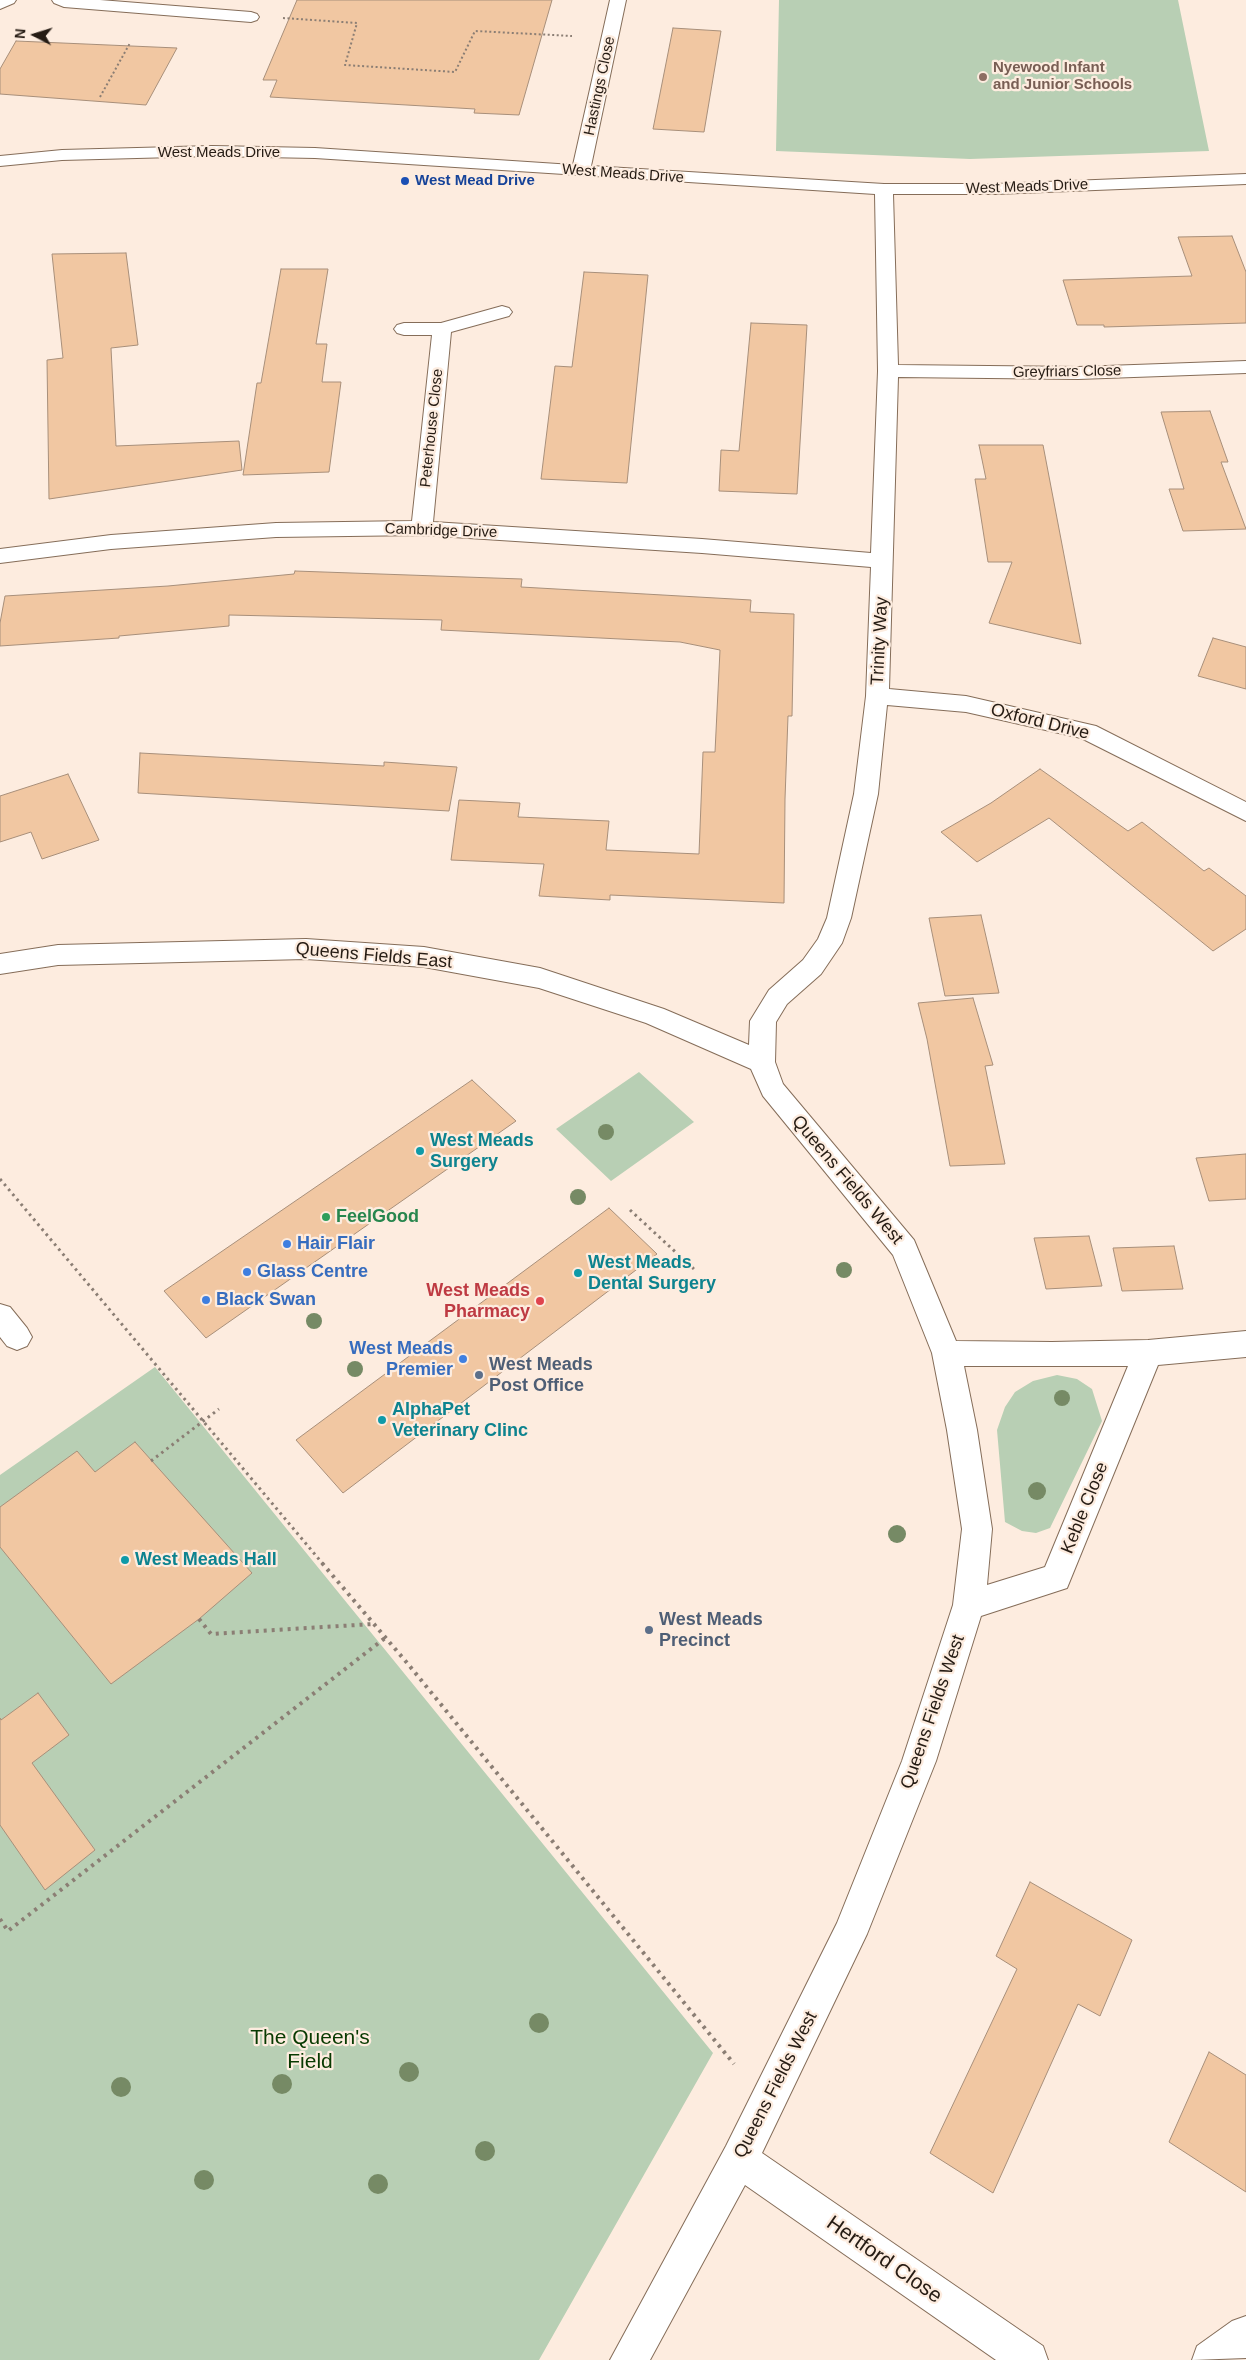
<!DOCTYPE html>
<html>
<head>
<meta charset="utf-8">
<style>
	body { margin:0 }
	#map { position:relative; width:1246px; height:2360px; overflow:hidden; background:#fdecdf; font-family:Helvetica,sans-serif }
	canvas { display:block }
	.north { position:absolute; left:10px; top:10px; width:50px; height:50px; -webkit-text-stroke:4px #fdecdf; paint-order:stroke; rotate:275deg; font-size:14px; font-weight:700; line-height:20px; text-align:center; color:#261c14 }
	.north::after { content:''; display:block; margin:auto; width:18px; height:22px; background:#261c14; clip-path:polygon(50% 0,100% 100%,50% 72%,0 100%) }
</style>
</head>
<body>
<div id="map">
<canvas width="1246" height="2360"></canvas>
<div class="north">N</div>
</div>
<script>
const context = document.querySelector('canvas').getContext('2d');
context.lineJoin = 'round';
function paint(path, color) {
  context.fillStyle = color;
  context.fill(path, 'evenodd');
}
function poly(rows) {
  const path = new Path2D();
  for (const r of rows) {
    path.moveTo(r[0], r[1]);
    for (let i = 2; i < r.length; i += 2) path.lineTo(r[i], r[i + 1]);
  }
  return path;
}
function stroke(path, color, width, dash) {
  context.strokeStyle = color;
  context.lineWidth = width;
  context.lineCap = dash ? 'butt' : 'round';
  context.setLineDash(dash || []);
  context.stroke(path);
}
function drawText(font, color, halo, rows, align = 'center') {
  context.font = font + ' Helvetica,sans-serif';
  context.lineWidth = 4.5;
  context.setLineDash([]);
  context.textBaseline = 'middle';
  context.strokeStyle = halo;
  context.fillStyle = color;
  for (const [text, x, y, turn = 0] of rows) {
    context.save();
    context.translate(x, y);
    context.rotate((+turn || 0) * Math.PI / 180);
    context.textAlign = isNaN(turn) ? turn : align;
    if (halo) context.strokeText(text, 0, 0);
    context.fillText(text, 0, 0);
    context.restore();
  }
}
const green = poly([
	[779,0,1178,0,1209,151,970,159,776,151],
	[639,1072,694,1122,611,1181,556,1129],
	[155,1367,713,2053,539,2360,0,2360,0,1475],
	[1057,1375,1077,1379,1092,1389,1102,1421,1050,1528,1036,1533,1022,1531,1005,1522,997,1430,1005,1407,1015,1392,1033,1381]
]);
const building = poly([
	[297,0,552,0,519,115,474,113,475,109,270,97,277,80,263,80,297,0],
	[673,28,721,31,704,132,653,129,673,28],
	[16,41,177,48,146,105,0,94,0,69,16,41],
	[1232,236,1246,272,1246,323,1104,327,1104,325,1077,325,1063,280,1192,276,1178,237,1232,236],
	[126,253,138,345,111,348,116,446,239,441,242,470,49,499,47,360,63,358,52,254,126,253],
	[281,269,328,269,316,344,327,344,322,382,341,382,329,472,243,475,257,383,261,383,281,269],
	[584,272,648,275,627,483,541,479,555,366,572,367,584,272],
	[751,323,807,325,797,494,719,491,721,450,739,451,751,323],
	[1210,411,1228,462,1221,462,1246,529,1183,531,1169,489,1184,489,1161,412,1210,411],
	[979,445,1043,445,1081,644,989,623,1012,562,988,562,975,479,986,479,979,445],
	[295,571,522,579,521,587,751,600,750,612,794,614,792,716,788,716,785,799,784,903,610,895,610,900,539,896,544,864,451,860,459,800,520,803,518,817,609,821,606,850,699,854,703,752,715,752,720,650,680,642,441,630,442,620,229,615,229,626,119,636,119,638,0,646,0,623,5,596,168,586,294,574,295,571],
	[1213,638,1246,647,1246,689,1198,676,1213,638],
	[140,753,384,766,384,762,457,767,449,811,138,793,140,753],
	[1040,769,1128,831,1142,822,1204,871,1209,868,1246,896,1246,929,1213,951,1049,818,977,862,941,832,991,803,1040,769],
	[68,774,99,840,42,859,31,832,0,842,0,796,68,774],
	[981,915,999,993,945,996,929,918,981,915],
	[973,998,993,1065,985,1066,1005,1164,950,1166,927,1039,918,1003,973,998],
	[472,1080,516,1121,206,1338,164,1291,472,1080],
	[1246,1154,1246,1199,1209,1201,1196,1158,1246,1154],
	[609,1208,657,1254,343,1493,296,1440,609,1208],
	[1089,1236,1102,1286,1046,1289,1034,1238,1089,1236],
	[1174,1246,1183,1289,1122,1291,1113,1248,1174,1246],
	[135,1442,252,1573,199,1619,111,1684,0,1547,0,1507,77,1451,95,1472,135,1442],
	[38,1693,69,1735,32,1763,95,1850,45,1890,0,1825,0,1718,1,1720,38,1693],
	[1030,1882,1132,1940,1100,2016,1078,2004,993,2193,930,2153,1017,1969,996,1956,1030,1882],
	[1209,2052,1246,2075,1246,2192,1169,2142,1209,2052]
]);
const pathFar2 = poly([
	[283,18,357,23,345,65,455,72,475,31,572,36],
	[100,97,130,43]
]);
const pathFar1 = poly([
	[0,1179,323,1564],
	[630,1210,695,1270],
	[151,1461,219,1409]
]);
const path = poly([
	[322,1563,408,1664,734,2064],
	[199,1619,211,1634,373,1624],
	[0,1919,8,1931,385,1638]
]);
const minor = poly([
	[0,0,16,0,14,3,0,9,0,0],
	[52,0,100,0,251,12,257,14,259,17,257,20,251,22,64,7,54,3,52,0],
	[610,0,626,0,591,166,884,184,995,184,1246,174,1246,184,995,194,893,194,898,365,1078,367,1246,361,1246,373,1078,379,898,377,889,689,966,696,1096,726,1246,802,1246,821,1081,738,966,712,887,705,878,794,851,918,842,943,821,974,787,1004,776,1022,775,1062,783,1084,914,1240,956,1341,1052,1342,1148,1340,1246,1331,1246,1357,1158,1365,1067,1588,981,1616,936,1761,867,1934,762,2153,1043,2346,1048,2360,996,2360,745,2185,650,2360,610,2360,726,2146,837,1923,902,1761,953,1605,962,1529,947,1430,932,1353,893,1255,763,1096,751,1069,646,1023,539,988,424,967,306,959,58,965,0,974,0,954,58,945,306,939,424,947,540,968,664,1009,749,1045,750,1021,769,990,803,960,818,939,827,918,854,794,866,696,871,567,702,553,422,535,276,537,111,549,0,563,0,549,111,535,276,523,412,521,432,335,404,335,397,333,394,329,397,325,404,323,441,323,502,306,509,308,512,312,509,316,451,332,433,522,702,539,871,553,878,371,875,194,315,158,212,156,62,160,0,166,0,156,62,150,212,146,315,148,573,165,610,0],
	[964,1366,1128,1366,1045,1567,987,1585,992,1529,977,1430,964,1366],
	[0,1304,10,1307,27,1328,32,1337,27,1346,17,1350,7,1346,0,1337,0,1304],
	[1246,2316,1246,2358,1192,2360,1197,2346,1232,2321,1246,2316]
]);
const trees = [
	[606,1132,8],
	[578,1197,8],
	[844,1270,8],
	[314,1321,8],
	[355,1369,8],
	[1062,1398,8],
	[1037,1491,9],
	[897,1534,9],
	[539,2023,10],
	[409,2072,10],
	[282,2084,10],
	[121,2087,10],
	[485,2151,10],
	[204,2180,10],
	[378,2184,10]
];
const markers = [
	[983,77,5,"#8d6e63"],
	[405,181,5,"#1a4fb4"],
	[420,1151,5,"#0f9aa8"],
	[326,1217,5,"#2e9e5b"],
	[287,1244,5,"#3f7fe0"],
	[247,1272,5,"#3f7fe0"],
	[578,1273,5,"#0f9aa8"],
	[206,1300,5,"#3f7fe0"],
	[540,1301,5,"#e0444e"],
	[463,1359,5,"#3f7fe0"],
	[479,1375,5,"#5c6f8a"],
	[382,1420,5,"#0f9aa8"],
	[125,1560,5,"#0f9aa8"],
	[649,1630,5,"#5c6f8a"]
];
const farEducationnames = [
	["Nyewood Infant",993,68],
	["and Junior Schools",993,85]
];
const farStreetnames = [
	["Hastings Close",600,86,-78],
	["West Meads Drive",219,153],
	["West Meads Drive",623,174,4],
	["West Meads Drive",1027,187,-2],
	["Greyfriars Close",1067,372,-1],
	["Peterhouse Close",432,428,-84],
	["Cambridge Drive",441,531,2]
];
const farTransitnames = [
	["West Mead Drive",415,181]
];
const streetNames = [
	["Trinity Way",880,641,-87],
	["Oxford Drive",1040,722,14],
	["Queens Fields East",374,956,5],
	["Queens Fields West",847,1180,50],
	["Keble Close",1085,1508,-68],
	["Queens Fields West",933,1712,-71],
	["Queens Fields West",776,2085,-63]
];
const cultureNames = [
	["West Meads",430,1141],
	["Surgery",430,1162],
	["West Meads",588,1263],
	["Dental Surgery",588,1284],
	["AlphaPet",392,1410],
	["Veterinary Clinc",392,1431],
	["West Meads Hall",135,1560]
];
const leisureNames = [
	["FeelGood",336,1217]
];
const shopNames = [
	["Hair Flair",297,1244],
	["Glass Centre",257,1272],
	["Black Swan",216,1300],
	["West Meads",453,1349,"right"],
	["Premier",453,1370,"right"]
];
const healthNames = [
	["West Meads",530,1291],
	["Pharmacy",530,1312]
];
const serviceNames = [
	["West Meads",489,1365],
	["Post Office",489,1386],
	["West Meads",659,1620],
	["Precinct",659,1641]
];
const nearParknames = [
	["The Queen's",310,2038],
	["Field",310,2062]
];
const nearStreetnames = [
	["Hertford Close",884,2260,35]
];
paint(green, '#b8cfb4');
paint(building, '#f1c7a2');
stroke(building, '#a88f7a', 1);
stroke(minor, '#856d59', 2);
stroke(pathFar2, '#8b7e74', 2, [2, 2.5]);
stroke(pathFar1, '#8b7e74', 3, [2.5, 4]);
stroke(path, '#8b7e74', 4, [3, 5]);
paint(minor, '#fff');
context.fillStyle = '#768a65';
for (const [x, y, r] of trees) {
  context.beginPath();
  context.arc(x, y, r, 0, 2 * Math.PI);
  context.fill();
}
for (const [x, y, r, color] of markers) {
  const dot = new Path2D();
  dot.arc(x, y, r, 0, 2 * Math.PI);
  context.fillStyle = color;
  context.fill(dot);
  stroke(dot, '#fdecdf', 2);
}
drawText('bold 15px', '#785e54', '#fdecdf', farEducationnames, 'left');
drawText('15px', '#261c14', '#fdecdf', farStreetnames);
drawText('bold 15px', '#164399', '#fdecdf', farTransitnames, 'left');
drawText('18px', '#261c14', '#fdecdf', streetNames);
drawText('bold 18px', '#0d838f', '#fdecdf', cultureNames, 'left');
drawText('bold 18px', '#27864d', '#fdecdf', leisureNames, 'left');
drawText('bold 18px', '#366cbe', '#fdecdf', shopNames, 'left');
drawText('bold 18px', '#be3a42', '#fdecdf', healthNames, 'right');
drawText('bold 18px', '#4e5e75', '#fdecdf', serviceNames, 'left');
drawText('21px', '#083a01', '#fdecdf', nearParknames);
drawText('21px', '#261c14', '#fdecdf', nearStreetnames);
</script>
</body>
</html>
